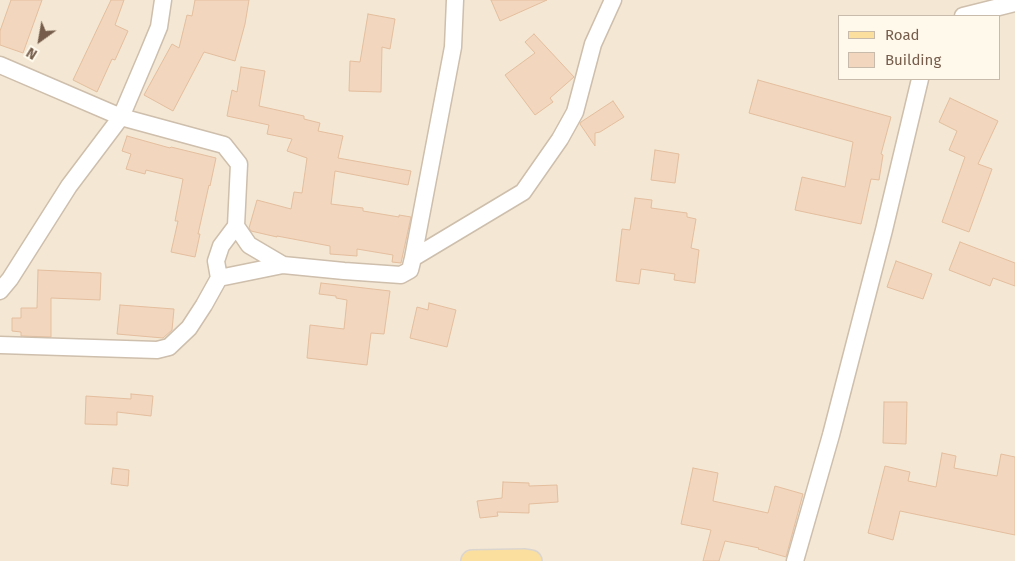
<!DOCTYPE html>
<html>
<head>
<meta charset="utf-8">
<style>
	body { margin:0 }
	#map { position:relative; width:1015px; height:561px; overflow:hidden; background:#fcf5e6; font-family:"Fira Sans",sans-serif }
	canvas { display:block }
	.legend { position:absolute; left:838px; top:15px; width:162px; height:65px; box-sizing:border-box; background:#fff9ec; border:1px solid #c8bbac; margin:0; padding:6px 9px; list-style:none; font-size:15px; color:#765d4b }
	.legend li { display:flex; align-items:center; gap:10px; height:25px }
	.legend b { width:25px; border:1px solid #c8bbac }
	.north { position:absolute; left:15px; top:15px; width:50px; height:50px; -webkit-text-stroke:4px #fff9ec; paint-order:stroke; rotate:212deg; font-size:14px; font-weight:700; line-height:20px; text-align:center; color:#765d4b }
	.north::after { content:''; display:block; margin:auto; width:18px; height:22px; background:#765d4b; clip-path:polygon(50% 0,100% 100%,50% 72%,0 100%) }
</style>
</head>
<body>
<div id="map">
<canvas width="1015" height="561"></canvas>
<ul class="legend">
<li><b style="height:6px;background:#fadf9f"></b>Road</li>
<li><b style="height:14px;background:#f2d6be"></b>Building</li>
</ul>
<div class="north">N</div>
</div>
<script>
const context = document.querySelector('canvas').getContext('2d');
context.lineJoin = 'round';
function paint(path, color) {
  context.fillStyle = color;
  context.fill(path, 'evenodd');
}
function poly(rows) {
  const path = new Path2D();
  for (const r of rows) {
    path.moveTo(r[0], r[1]);
    for (let i = 2; i < r.length; i += 2) path.lineTo(r[i], r[i + 1]);
  }
  return path;
}
function stroke(path, color, width, dash) {
  context.strokeStyle = color;
  context.lineWidth = width;
  context.lineCap = dash ? 'butt' : 'round';
  context.setLineDash(dash || []);
  context.stroke(path);
}
const residential = poly([
	[0,0,1015,0,1015,561,0,561],
	[839,16,999,16,999,79,839,79]
]);
const building = poly([
	[11,0,42,0,23,53,0,45,0,31,11,0],
	[111,0,124,0,115,25,128,31,115,60,112,59,97,92,73,80,111,0],
	[195,0,249,0,245,24,235,61,204,52,173,111,144,95,172,44,179,48,187,15,192,16,195,0],
	[491,0,547,0,500,21,491,0],
	[368,14,395,19,390,49,382,47,381,92,349,91,350,61,360,62,368,14],
	[534,34,574,77,550,98,553,102,535,115,505,75,535,53,525,42,534,34],
	[241,67,265,71,259,106,304,116,304,119,320,123,318,131,343,136,338,158,411,171,408,185,335,171,331,204,363,208,363,211,399,217,399,215,411,217,401,263,392,262,393,255,357,249,357,256,330,254,330,246,277,236,277,237,251,231,249,228,257,200,291,209,294,192,302,193,307,158,287,151,292,139,267,134,269,125,227,116,232,90,237,92,241,67],
	[758,80,891,117,881,154,883,155,879,180,871,179,861,224,795,210,802,177,845,187,853,142,749,113,758,80],
	[950,98,998,121,978,164,992,169,969,232,942,222,965,157,949,150,957,131,939,122,950,98],
	[613,101,624,117,600,132,595,133,595,146,580,124,581,122,613,101],
	[127,136,170,148,171,147,216,158,210,186,209,185,198,234,200,234,195,257,171,252,178,221,175,221,183,179,146,170,145,174,126,169,131,154,122,151,127,136],
	[655,150,679,154,675,183,651,180,655,150],
	[635,198,652,200,651,208,687,213,687,217,696,219,691,248,699,250,695,283,674,280,675,274,641,269,639,284,616,281,622,229,630,230,635,198],
	[960,242,1015,263,1015,286,993,278,990,286,949,270,960,242],
	[896,261,932,274,923,299,887,287,896,261],
	[38,270,101,273,100,300,51,298,51,337,21,336,21,332,12,331,12,318,21,318,21,308,37,308,38,270],
	[321,283,390,291,384,334,371,333,367,365,307,358,310,325,344,329,347,300,336,298,336,296,319,294,321,283],
	[429,303,456,310,447,347,410,338,417,307,428,310,429,303],
	[120,305,174,309,172,330,163,338,117,334,120,305],
	[131,394,153,396,151,416,117,412,117,425,85,424,86,396,131,399,131,394],
	[884,402,907,402,906,444,883,443,884,402],
	[942,453,956,456,954,468,997,476,1001,454,1015,457,1015,535,900,511,893,540,868,533,885,466,910,472,908,481,936,487,942,453],
	[113,468,129,470,128,486,111,484,113,468],
	[693,468,718,473,713,501,768,513,775,486,803,494,786,557,758,549,759,548,725,541,719,561,703,561,711,530,681,524,693,468],
	[503,482,529,483,529,486,557,485,558,502,529,504,529,513,497,512,498,516,480,518,477,501,502,498,503,482]
]);
const minor = poly([
	[963,16,1015,3],
	[0,65,121,117,224,145,239,164,236,226,221,246,216,261,219,278,204,305,189,328,169,347,157,350,0,345],
	[236,226,249,245,283,265],
	[413,258,453,47,455,0],
	[219,278,283,265,344,271,401,275,410,270,413,258,523,192,560,139,575,112,593,44,613,0],
	[0,291,10,279,69,186,121,117,147,56,159,27,163,0],
	[795,561,831,435,884,230,920,79]
]);
const major = poly([
	[472,561,525,560,531,561]
]);
paint(residential, '#f4e8d4');
paint(building, '#f2d6be');
stroke(building, '#e4be9e', 1);
stroke(minor, '#cebeac', 19);
stroke(major, '#dbd5d0', 24);
stroke(minor, '#fff', 16);
stroke(major, '#fadf9f', 21);
</script>
</body>
</html>
